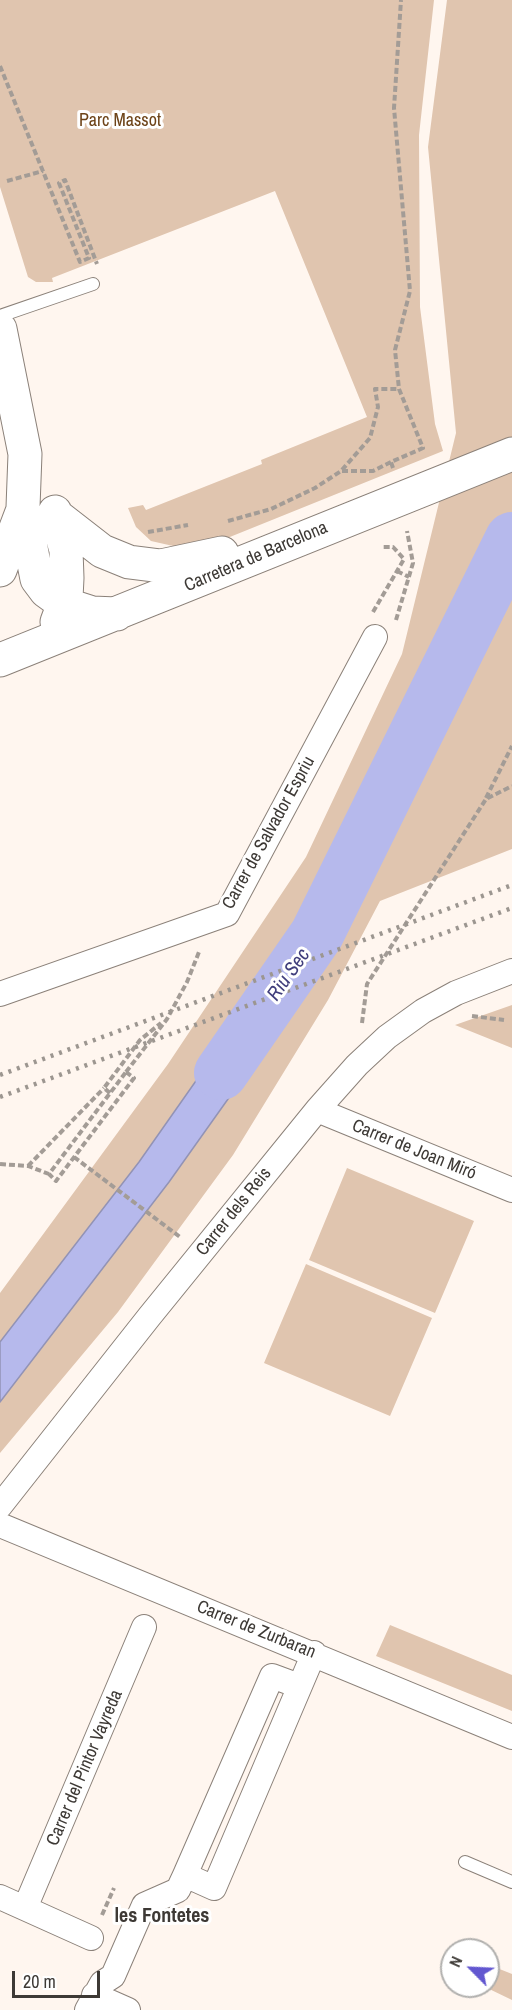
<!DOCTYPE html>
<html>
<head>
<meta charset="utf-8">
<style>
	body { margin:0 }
	#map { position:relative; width:512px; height:2010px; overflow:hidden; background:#fff6ef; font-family:"Archivo Narrow",sans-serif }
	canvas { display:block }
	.north { position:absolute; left:440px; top:1938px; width:60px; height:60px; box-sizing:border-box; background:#fff; border:2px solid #b1b0ae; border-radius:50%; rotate:294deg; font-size:16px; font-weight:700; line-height:24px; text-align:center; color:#3d3935 }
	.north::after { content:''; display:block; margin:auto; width:21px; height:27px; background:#6257d0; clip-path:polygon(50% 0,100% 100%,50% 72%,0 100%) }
	.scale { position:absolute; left:12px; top:1971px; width:88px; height:27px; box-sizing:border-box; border:3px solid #3d3935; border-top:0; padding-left:8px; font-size:18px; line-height:21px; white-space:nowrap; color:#3d3935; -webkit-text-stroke:4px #fff; paint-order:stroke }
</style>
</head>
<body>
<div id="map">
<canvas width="512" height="2010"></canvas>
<div class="north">N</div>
<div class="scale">20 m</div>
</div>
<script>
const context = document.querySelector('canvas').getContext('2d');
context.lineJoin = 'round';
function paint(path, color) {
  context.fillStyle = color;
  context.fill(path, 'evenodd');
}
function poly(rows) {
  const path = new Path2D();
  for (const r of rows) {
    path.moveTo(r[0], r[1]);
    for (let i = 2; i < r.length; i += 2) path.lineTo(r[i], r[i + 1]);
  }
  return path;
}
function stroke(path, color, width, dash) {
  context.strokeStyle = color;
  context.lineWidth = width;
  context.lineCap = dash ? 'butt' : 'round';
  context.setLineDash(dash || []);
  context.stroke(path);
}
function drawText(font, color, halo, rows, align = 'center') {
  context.font = font + ' "Archivo Narrow",sans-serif';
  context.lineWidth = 6;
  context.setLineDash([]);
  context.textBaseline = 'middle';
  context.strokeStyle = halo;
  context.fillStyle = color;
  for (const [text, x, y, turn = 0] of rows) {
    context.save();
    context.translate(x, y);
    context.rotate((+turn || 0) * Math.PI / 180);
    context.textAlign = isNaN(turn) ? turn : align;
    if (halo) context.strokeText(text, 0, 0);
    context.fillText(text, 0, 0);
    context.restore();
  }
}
const green = poly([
	[0,0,434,0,419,135,420,307,435,424,443,451,210,545,182,548,151,541,136,527,128,508,143,505,146,510,262,464,261,460,367,417,275,191,52,278,53,282,36,282,28,277,0,187],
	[447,0,512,0,512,849,380,901,328,1000,233,1155,118,1312,0,1453,0,1293,168,1064,306,857,402,654,456,433,428,147],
	[512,1005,512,1048,455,1025],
	[347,1168,474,1221,435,1313,309,1260],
	[306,1264,432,1318,390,1416,264,1363],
	[390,1625,512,1675,512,1711,376,1656],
	[492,1966,512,1974,512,2000,483,1986,488,1986,488,1975]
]);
const water = poly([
	[297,1002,169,1182,0,1402,0,1342,139,1162,238,1021,297,1002]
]);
const river = poly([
	[221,1073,317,934,512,539]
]);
const path = poly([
	[0,66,80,262,89,258,59,183,65,180,97,264],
	[7,181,43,171],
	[393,468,391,462,423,448,399,389,395,350,410,291,394,108,401,0],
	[342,471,373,471,391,462],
	[228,521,271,509,315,488,341,471,370,438,378,407,375,389,399,389],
	[148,532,188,525],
	[397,571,409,577],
	[373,612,404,559,393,547,383,547],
	[396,620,413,563,407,531],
	[486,798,512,746],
	[472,1016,504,1020],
	[362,1023,367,984,486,799,512,786],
	[126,1072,134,1078,56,1181,49,1174,126,1072],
	[126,1072,167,1019,187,982,199,952],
	[110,1093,104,1088,140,1040,161,1023],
	[74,1157,180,1237],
	[0,1164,28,1166,49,1174],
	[28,1166,104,1088],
	[102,1915,114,1888]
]);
const lane = poly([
	[0,316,93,284],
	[465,1862,512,1882]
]);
const street = poly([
	[0,994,227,914,375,637],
	[317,1110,512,1190],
	[0,1506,149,1317,317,1110,357,1065,387,1037,423,1011,456,993,512,971],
	[0,1525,512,1737],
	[185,1875,272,1676,299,1686],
	[0,1897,91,1938],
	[25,1908,144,1627],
	[94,1995,128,2010],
	[87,2010,102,1983,113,1976,144,1905,178,1890,185,1875,214,1888,314,1653]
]);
const secondary = poly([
	[0,329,25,454,23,507,37,579,46,591,64,604,92,613,117,614],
	[55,512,66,550,67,578,66,598,57,622],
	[57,516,102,551,129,562,161,566,222,553],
	[0,570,22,512],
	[0,660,512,454]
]);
const rail = poly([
	[0,1075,512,885],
	[0,1097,512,908]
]);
const parkNames = [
	["Parc Massot",120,121]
];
const streetNames = [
	["Carretera de Barcelona",256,557,-23],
	["Carrer de Salvador Espriu",269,833,-61],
	["Carrer de Joan Miró",414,1150,22],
	["Carrer dels Reis",234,1212,-51],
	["Carrer de Zurbaran",256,1630,22],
	["Carrer del Pintor Vayreda",85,1768,-67]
];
const waterNames = [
	["Riu Sec",289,975,-55]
];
const neighbourhoodNames = [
	["les Fontetes",162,1917]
];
paint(green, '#e0c5af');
paint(water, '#b6b9ec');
stroke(water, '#9293b5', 1.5);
stroke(river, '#b6b9ec', 54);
stroke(lane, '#8b8179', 14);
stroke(street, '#8b8179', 26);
stroke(secondary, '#8b8179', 35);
stroke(path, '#a39c96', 4, [6, 3]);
stroke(lane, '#fff', 12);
stroke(street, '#fff', 24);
stroke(secondary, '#fff', 33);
stroke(rail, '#9c9690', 4.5, [3, 6]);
drawText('18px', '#6d4318', '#fff', parkNames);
drawText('18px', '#3d3935', '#fff', streetNames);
drawText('italic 20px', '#403e7c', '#fff', waterNames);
drawText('bold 20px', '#3d3935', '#fff', neighbourhoodNames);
</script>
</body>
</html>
